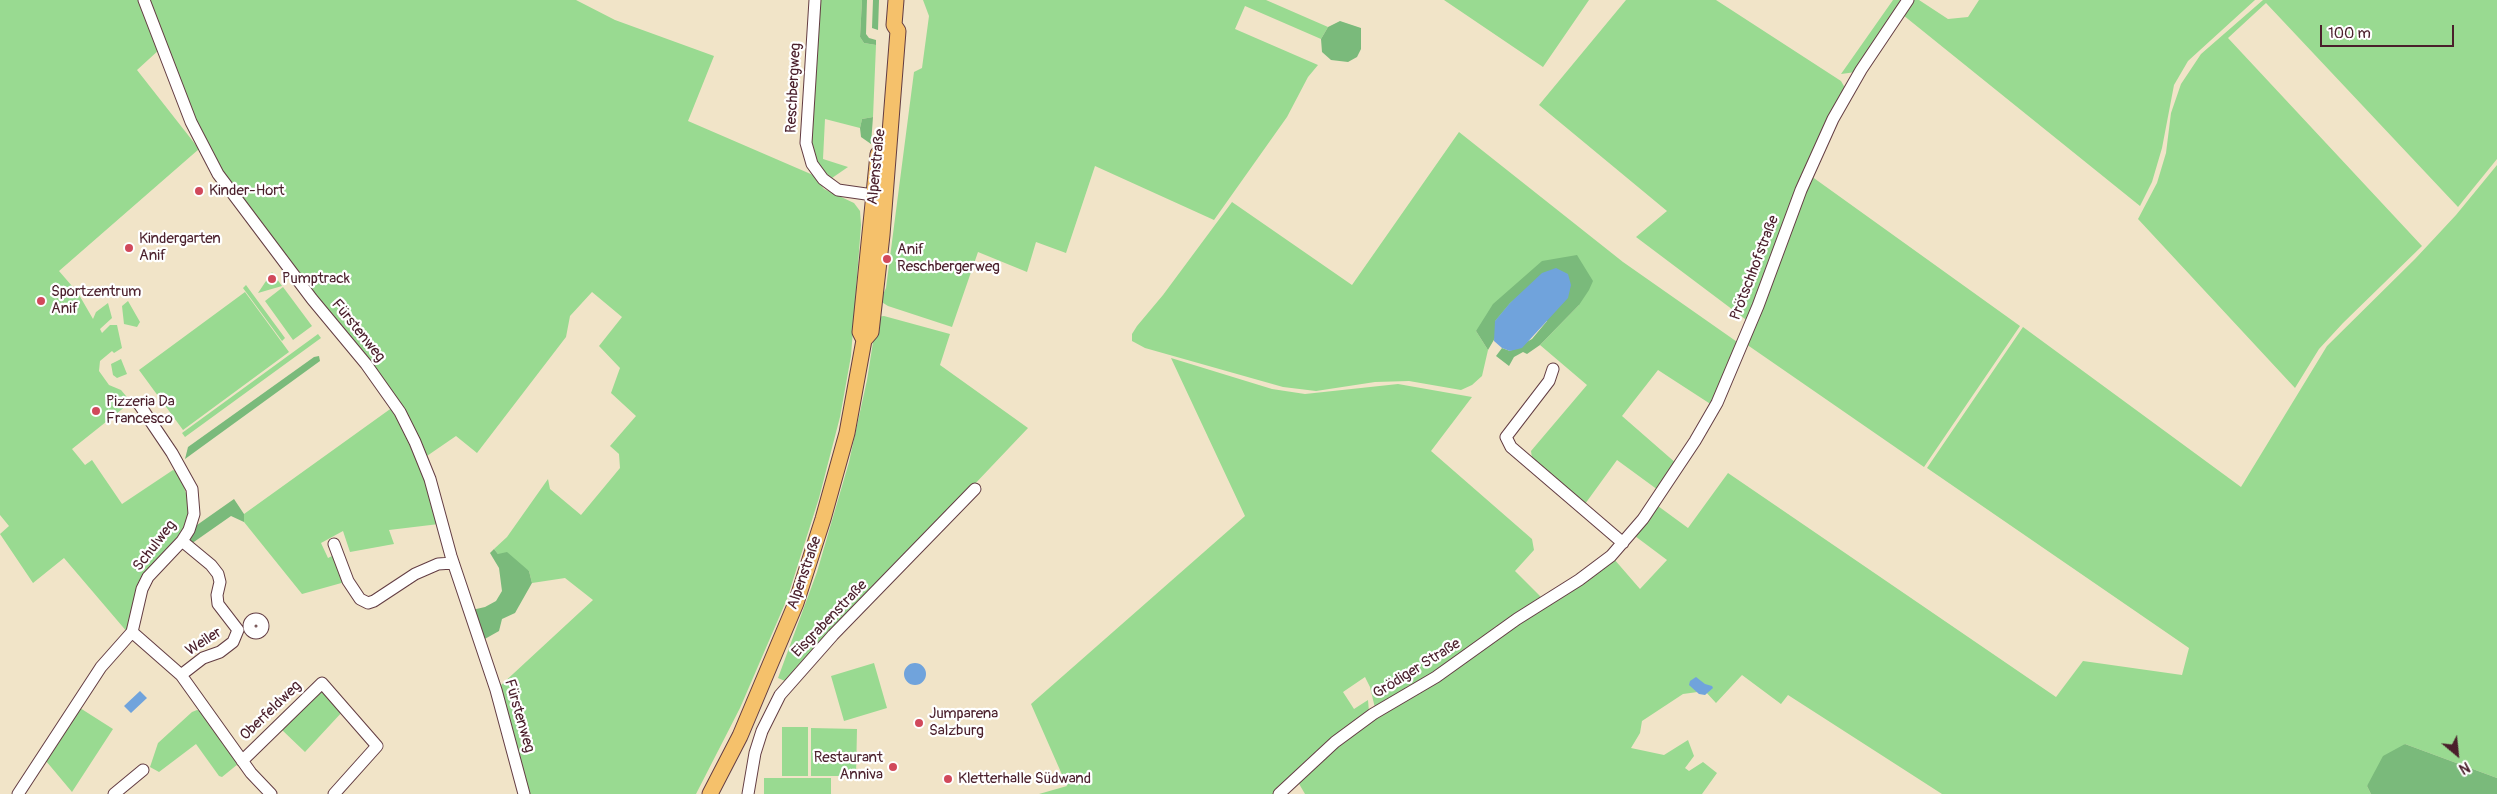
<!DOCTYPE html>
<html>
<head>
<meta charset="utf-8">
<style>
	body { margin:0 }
	#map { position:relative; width:2497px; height:794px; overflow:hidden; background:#f1e4c8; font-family:Pangolin,sans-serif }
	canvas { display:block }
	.north { position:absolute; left:2432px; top:729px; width:50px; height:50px; -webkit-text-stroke:4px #fff; paint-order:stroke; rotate:152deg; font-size:14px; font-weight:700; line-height:20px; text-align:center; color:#4a1f2b }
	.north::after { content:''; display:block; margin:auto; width:18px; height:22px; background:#4a1f2b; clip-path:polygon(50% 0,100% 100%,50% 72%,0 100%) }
	.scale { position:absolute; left:2320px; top:25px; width:134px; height:22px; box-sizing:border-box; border:2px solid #4a1f2b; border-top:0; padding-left:6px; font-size:15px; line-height:18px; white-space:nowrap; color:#4a1f2b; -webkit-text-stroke:4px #fff; paint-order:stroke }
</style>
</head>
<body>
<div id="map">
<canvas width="2497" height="794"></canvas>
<div class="north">N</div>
<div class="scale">100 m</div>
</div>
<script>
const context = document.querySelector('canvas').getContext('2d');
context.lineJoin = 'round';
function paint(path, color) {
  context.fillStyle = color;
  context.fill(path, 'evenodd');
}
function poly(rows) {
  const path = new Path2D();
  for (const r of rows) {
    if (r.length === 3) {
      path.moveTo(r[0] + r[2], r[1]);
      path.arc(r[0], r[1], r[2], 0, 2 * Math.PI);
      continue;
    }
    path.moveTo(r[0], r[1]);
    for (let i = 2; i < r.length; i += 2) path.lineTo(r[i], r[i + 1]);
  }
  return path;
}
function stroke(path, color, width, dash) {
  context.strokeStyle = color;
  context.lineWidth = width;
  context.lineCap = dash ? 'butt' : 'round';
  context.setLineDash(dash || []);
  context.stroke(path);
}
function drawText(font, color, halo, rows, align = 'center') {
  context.font = font + ' Pangolin,sans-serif';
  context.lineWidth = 4.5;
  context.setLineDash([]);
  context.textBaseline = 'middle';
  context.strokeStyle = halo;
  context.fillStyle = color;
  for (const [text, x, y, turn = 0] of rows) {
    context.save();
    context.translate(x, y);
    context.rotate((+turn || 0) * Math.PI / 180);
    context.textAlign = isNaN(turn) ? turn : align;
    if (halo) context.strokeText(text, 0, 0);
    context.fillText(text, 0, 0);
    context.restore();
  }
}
const green = poly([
	[0,0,142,0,160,49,137,70,199,149,59,271,78,293,93,319,96,312,108,303,112,318,100,329,102,333,110,325,117,325,122,348,114,353,112,351,100,361,99,371,109,385,121,390,131,402,72,449,85,465,92,460,122,504,173,470,179,473,189,502,188,522,179,540,148,571,128,633,64,558,33,583,0,534,9,526,0,515],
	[148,0,576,0,615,20,714,56,688,121,813,175,824,189,854,203,860,211,861,225,851,356,840,417,819,498,787,599,740,708,696,794,528,794,500,686,593,600,565,578,532,583,529,571,498,554,494,549,507,537,548,479,550,489,581,515,620,468,619,454,610,446,636,416,611,393,620,368,599,346,622,317,592,292,570,316,566,337,477,453,456,436,424,458,413,432,218,167,202,138],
	[818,0,862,0,860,37,864,43,876,45,873,117,862,119,860,128,825,119,823,159,848,167,832,178,821,169,812,151,810,130],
	[923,0,1266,0,1328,27,1321,39,1245,6,1235,29,1318,65,1308,77,1287,117,1214,220,1095,166,1066,253,1036,242,1027,272,978,252,952,327,888,306,880,301,886,288,914,72,922,68,929,16],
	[1444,0,1589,0,1543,67],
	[1626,0,1716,0,1841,81,1845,88,1749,322,1636,237,1667,211,1539,105],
	[1893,0,1904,0,1856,72,1841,74],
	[1913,0,1919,0,1948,19,1968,17,1979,0,2255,0,2188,61,2174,85,2162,148,2152,182,2140,206,1903,15],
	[2263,0,2497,0,2497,159,2458,207,2266,3,2228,38,2422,246,2343,323,2319,349,2295,388,2138,219,2157,183,2166,153,2171,113,2181,84,2201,54],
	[1459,132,1623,262,1740,344,1712,405,1658,370,1622,416,1677,464,1658,490,1617,460,1585,504,1532,458,1531,451,1587,385,1540,345,1579,305,1476,331,1488,350,1482,376,1472,385,1461,390,1409,381,1375,382,1316,391,1283,387,1145,348,1132,341,1132,334,1137,326,1163,295,1232,202,1352,285],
	[2497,165,2497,778,2405,744,2367,786,2371,794,1942,794,1788,695,1781,704,1742,675,1716,703,1705,691,1683,694,1642,721,1640,733,1631,748,1664,755,1688,740,1694,756,1685,768,1689,771,1703,762,1717,773,1702,794,1305,794,1298,782,1335,747,1371,720,1614,559,1640,589,1667,560,1635,536,1658,506,1688,528,1728,473,2056,697,2083,661,2182,675,2189,648,1927,468,2023,327,2241,487,2327,346,2415,259,2456,215],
	[1811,176,2020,326,1924,467,1746,344],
	[272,272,282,286,258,293],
	[246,285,285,338,282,341,243,288],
	[283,287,312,326,293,340,265,301],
	[245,292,289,352,183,430,139,370],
	[128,301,140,322,137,327,124,324,122,306],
	[884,316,950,334,940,365,1028,428,933,528,836,624,785,681,778,678,817,572,849,462,867,380,877,317],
	[318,334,321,338,185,437,182,433],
	[1171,358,1272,389,1305,394,1398,384,1472,397,1431,451,1532,539,1534,550,1515,571,1542,598,1428,678,1375,708,1370,687,1365,677,1343,692,1354,709,1368,700,1369,712,1274,794,1039,794,1067,786,1031,704,1245,516],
	[121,359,127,374,117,378,113,375,111,364],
	[393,407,425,477,439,524,389,530,394,544,350,552,343,531,321,543,328,558,334,555,345,582,302,594,244,522,244,514],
	[874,663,887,708,844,721,831,676],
	[321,691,326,692,343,711,305,752,281,729],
	[80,708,113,729,72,792,46,761],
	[197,710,200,711,238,764,222,777,219,776,196,744,159,772,150,767,158,743,192,712],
	[782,727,808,727,808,776,782,776],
	[811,728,857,729,856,776,811,776],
	[764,778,831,778,831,794,764,794]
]);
const forest = poly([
	[862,0,867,0,866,34,869,38,876,40,876,45,864,43,860,37],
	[873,0,879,0,878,30,872,28],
	[1340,21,1361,28,1361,49,1357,57,1348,62,1331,60,1322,52,1321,39,1328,27],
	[873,117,871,144,861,137,860,128,862,119],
	[1577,255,1593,281,1589,290,1579,305,1540,345,1527,354,1523,352,1514,357,1509,366,1496,356,1502,348,1510,351,1532,339,1547,321,1524,291,1510,303,1495,321,1495,338,1488,350,1476,331,1493,304,1542,261],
	[319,356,320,361,185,459,188,447,314,357],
	[234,499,244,514,244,522,231,516,191,544,189,539,197,525],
	[494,549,498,554,507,552,529,571,532,583,515,613,502,619,499,631,483,640,472,610,485,607,496,601,502,591,499,568,490,553],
	[2405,744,2497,778,2497,794,2371,794,2367,786,2383,756]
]);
const water = poly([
	[1556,268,1568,274,1571,285,1568,298,1522,348,1510,351,1502,348,1494,341,1495,321,1510,303,1542,273],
	[915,674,11],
	[1696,677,1705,684,1712,686,1713,688,1705,695,1699,694,1689,685,1690,681],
	[140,691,147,698,131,713,124,706]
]);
const minor = poly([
	[144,0,191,122,218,174,312,299,366,364,400,412,415,442,430,479,451,556,496,690,524,794],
	[815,0,806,143,812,164,823,179,838,190,873,195],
	[1553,369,1549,381,1506,437,1511,447,1623,543],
	[334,544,348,581,360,599,368,603,374,601,415,574,438,564,453,563],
	[256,626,7],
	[132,632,181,675,251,773,271,794],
	[181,675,203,658,220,652,233,642,238,630,218,604,217,595,220,582,218,574,211,565,182,541],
	[242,761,322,683,377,746,334,794],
	[18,794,101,667,132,632,142,589,148,577,182,541,189,530,194,514,192,489,172,453,139,404],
	[114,794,143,770],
	[748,794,755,753,762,731,780,695,833,635,975,489],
	[1279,794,1335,742,1373,714,1436,677,1517,619,1579,580,1611,556,1643,519,1695,441,1717,403,1758,306,1801,190,1833,119,1861,70,1908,0]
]);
const major = poly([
	[864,340,860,332,878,154],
	[710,794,740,736,796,603,823,519,847,433,864,340,871,332,882,235,898,31,894,25,896,0]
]);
const markers = [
	[199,191,5,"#d1495b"],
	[129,248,5,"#d1495b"],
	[887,259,5,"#d1495b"],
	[272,279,5,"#d1495b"],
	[41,301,5,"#d1495b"],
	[96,411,5,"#d1495b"],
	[919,723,5,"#d1495b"],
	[893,767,5,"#d1495b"],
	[948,779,5,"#d1495b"]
];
const streetNames = [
	["Reschbergweg",794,88,-87],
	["Alpenstraße",877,167,-84],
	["Prötschhofstraße",1755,268,-69],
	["Fürstenweg",358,331,51],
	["Schulweg",155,546,-52],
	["Alpenstraße",805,573,-71],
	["Eisgrabenstraße",830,619,-46],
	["Weiler",204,642,-33],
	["Grödiger Straße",1417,669,-32],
	["Oberfeldweg",271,711,-44],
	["Fürstenweg",519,716,74]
];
const poiNames = [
	["Kinder-Hort",209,191],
	["Kindergarten",139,239],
	["Anif",139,256],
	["Anif",897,250],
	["Reschbergerweg",897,267],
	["Pumptrack",282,279],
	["Sportzentrum",51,292],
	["Anif",51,309],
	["Pizzeria Da",106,402],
	["Francesco",106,419],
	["Jumparena",929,714],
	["Salzburg",929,731],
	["Restaurant",883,758,"right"],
	["Anniva",883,775,"right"],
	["Kletterhalle Südwand",958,779]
];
paint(green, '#99da91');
paint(forest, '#7aba7b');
paint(water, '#70a3dc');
stroke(minor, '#633d43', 13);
stroke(major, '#633d43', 17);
stroke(minor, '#fff', 11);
stroke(major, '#f5c16b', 15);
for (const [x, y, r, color] of markers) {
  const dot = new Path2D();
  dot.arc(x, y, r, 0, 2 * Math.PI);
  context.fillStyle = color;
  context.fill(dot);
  stroke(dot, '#fff', 2);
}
drawText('15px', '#4a1f2b', '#fff', streetNames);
drawText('15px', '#4a1f2b', '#fff', poiNames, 'left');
</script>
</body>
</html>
